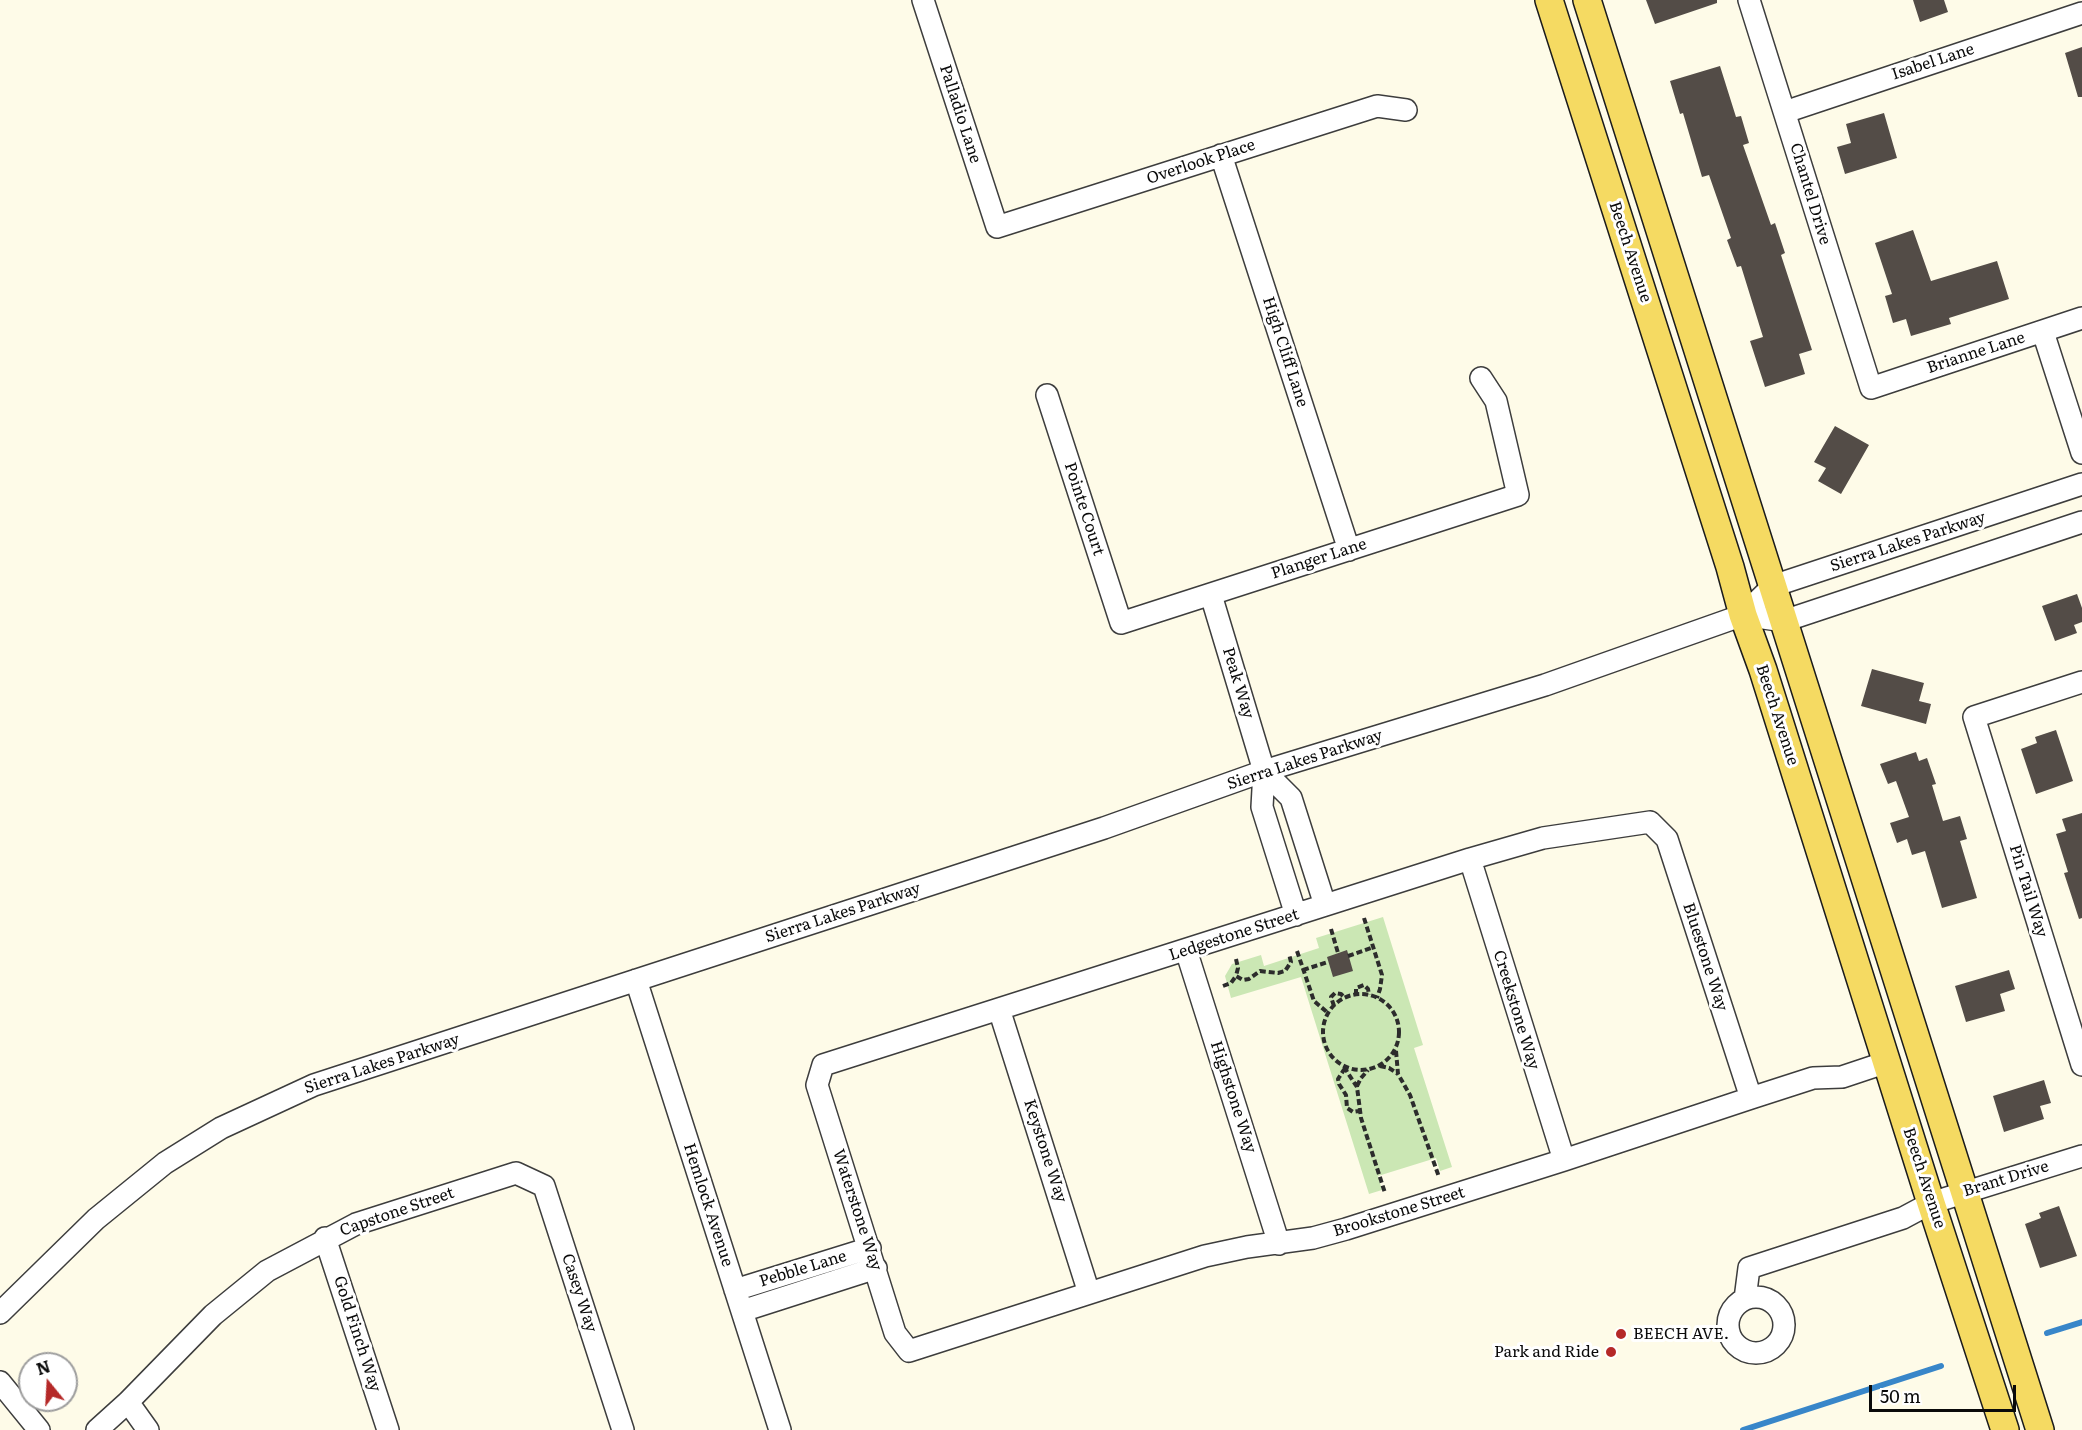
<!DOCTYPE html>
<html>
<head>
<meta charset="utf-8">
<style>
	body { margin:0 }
	#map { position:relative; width:2082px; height:1430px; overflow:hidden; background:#fefbe8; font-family:Literata,serif }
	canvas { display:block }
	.north { position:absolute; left:18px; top:1352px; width:60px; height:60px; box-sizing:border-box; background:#fff; border:2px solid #9d9d9d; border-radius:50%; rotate:342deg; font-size:16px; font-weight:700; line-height:24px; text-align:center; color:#0a0a0a }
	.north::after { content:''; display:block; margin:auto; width:21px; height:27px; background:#b52928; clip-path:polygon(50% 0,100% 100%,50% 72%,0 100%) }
	.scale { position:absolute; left:1869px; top:1385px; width:147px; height:27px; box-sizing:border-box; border:3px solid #0a0a0a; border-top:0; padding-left:8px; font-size:18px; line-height:21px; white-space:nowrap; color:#0a0a0a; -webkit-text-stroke:4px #fff; paint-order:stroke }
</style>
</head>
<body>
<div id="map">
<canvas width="2082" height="1430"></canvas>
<div class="north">N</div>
<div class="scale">50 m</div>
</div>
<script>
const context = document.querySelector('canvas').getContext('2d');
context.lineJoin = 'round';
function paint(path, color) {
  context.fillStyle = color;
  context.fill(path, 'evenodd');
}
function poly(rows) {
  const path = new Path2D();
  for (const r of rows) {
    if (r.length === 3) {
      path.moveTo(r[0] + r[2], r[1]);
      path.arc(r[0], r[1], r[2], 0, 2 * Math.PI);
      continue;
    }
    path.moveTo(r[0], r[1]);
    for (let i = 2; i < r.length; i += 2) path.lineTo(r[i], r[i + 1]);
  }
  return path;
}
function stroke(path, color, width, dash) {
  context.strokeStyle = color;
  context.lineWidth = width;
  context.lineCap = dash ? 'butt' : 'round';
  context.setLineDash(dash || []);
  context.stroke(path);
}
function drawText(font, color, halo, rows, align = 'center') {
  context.font = font + ' Literata,serif';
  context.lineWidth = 6;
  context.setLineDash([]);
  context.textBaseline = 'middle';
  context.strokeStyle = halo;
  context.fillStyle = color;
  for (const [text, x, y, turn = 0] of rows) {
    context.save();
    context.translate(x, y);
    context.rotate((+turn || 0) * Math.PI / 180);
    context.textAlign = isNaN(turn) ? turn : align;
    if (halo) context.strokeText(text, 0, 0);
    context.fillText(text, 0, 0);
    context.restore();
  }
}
const green = poly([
	[1383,917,1423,1045,1414,1048,1452,1167,1440,1171,1436,1158,1378,1176,1382,1190,1369,1194,1301,977,1231,998,1225,976,1232,964,1261,955,1264,966,1319,948,1316,938]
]);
const stream = poly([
	[2047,1333,2082,1322],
	[1743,1430,1941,1366]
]);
const building = poly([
	[1646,0,1717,0,1717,3,1655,24],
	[1913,0,1944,0,1948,12,1920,22],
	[2082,47,2082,97,2078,97,2065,53],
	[1720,66,1736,117,1741,116,1749,143,1743,145,1771,225,1775,223,1785,253,1781,255,1812,350,1799,354,1805,374,1765,387,1750,341,1763,337,1741,266,1737,267,1727,240,1731,238,1709,175,1702,177,1683,113,1680,114,1670,81],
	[1884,113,1897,158,1845,174,1837,147,1851,143,1846,124],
	[1913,230,1931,281,1997,261,2009,299,1949,318,1951,324,1911,336,1906,319,1893,323,1885,296,1892,294,1875,243],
	[1835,426,1869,445,1841,494,1818,481,1826,468,1814,462],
	[2077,594,2082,608,2082,622,2074,625,2077,633,2055,641,2042,606],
	[1872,669,1924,683,1919,701,1931,704,1926,724,1861,706],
	[2056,730,2073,781,2036,794,2021,749,2037,743,2035,737],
	[1916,752,1919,761,1927,758,1936,784,1932,785,1943,821,1960,816,1967,839,1960,841,1977,898,1942,908,1925,851,1912,855,1907,839,1897,843,1890,823,1909,817,1896,781,1888,784,1880,764],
	[2082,813,2082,918,2079,919,2064,873,2068,872,2056,834,2066,831,2062,819],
	[1347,950,1353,971,1333,977,1327,957],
	[2009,970,2015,989,2000,994,2005,1011,1966,1022,1955,986],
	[2044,1080,2051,1103,2040,1106,2044,1119,2004,1132,1993,1096],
	[2059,1206,2077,1256,2040,1268,2025,1224,2041,1218,2039,1213]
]);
const path = poly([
	[1364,918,1382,975,1380,989,1377,998],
	[1331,929,1338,953],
	[1297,951,1314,1001,1328,1013],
	[1348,956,1374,947],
	[1236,959,1238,968,1236,976,1243,980,1249,979,1260,971,1278,973,1285,971,1291,962,1289,954],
	[1303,970,1328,962],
	[1223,986,1231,983,1236,976],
	[1361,1032,38],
	[1356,995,1356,988,1364,985,1368,989,1369,995],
	[1334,1006,1331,997,1335,993,1341,994,1345,998],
	[1396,1051,1398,1074,1410,1095,1439,1177],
	[1380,1066,1389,1068,1398,1074],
	[1344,1067,1357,1087,1361,1118,1385,1193],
	[1345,1068,1338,1079,1339,1084,1346,1095,1347,1108,1353,1112,1359,1111],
	[1357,1086,1361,1078,1368,1070]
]);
const minor = poly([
	[923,0,997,227,1377,106,1406,110],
	[1749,0,1871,388,2082,318],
	[1785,112,2082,13],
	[1221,155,1349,550],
	[2043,332,2082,453],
	[1047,395,1121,623,1518,495,1496,401,1481,378],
	[1211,595,1264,771,1262,807,1296,915],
	[1743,615,1784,621,2082,522],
	[2082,682,1974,717,2082,1065],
	[1264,771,1291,798,1325,905],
	[1470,859,1564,1160],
	[1186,950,1279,1244],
	[636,980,780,1430],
	[999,1009,1089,1293],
	[1751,1098,1667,839,1650,822,1543,838,1470,859,823,1065,817,1085,895,1333,909,1351,1205,1256,1247,1247,1313,1238,1346,1229,1564,1160,1751,1098,1813,1078,1842,1077,1887,1062],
	[325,1238,388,1430],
	[735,1290,870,1248],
	[1756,1325,28],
	[1745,1299,1749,1268,1903,1218,1931,1203,2082,1156],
	[742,1311,876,1268],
	[0,1313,96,1219,165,1163,221,1128,314,1085,1104,828,1264,771,1545,685,1743,615,1773,586,2082,484],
	[0,1382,39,1430],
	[128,1402,148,1430],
	[97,1430,128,1402,213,1315,267,1271,356,1224,516,1173,544,1186,623,1430]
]);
const major = poly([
	[1549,0,1730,567,1743,615,1763,670,1931,1203,2005,1430],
	[1587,0,2040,1430]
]);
const markers = [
	[1621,1334,6,"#b52928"],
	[1611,1352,6,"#b52928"]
];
const streetNames = [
	["Isabel Lane",1933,62,-18],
	["Palladio Lane",960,114,72],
	["Overlook Place",1201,162,-18],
	["Chantel Drive",1810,194,73],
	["Beech Avenue",1630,252,72],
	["High Cliff Lane",1285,352,72],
	["Brianne Lane",1976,353,-18],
	["Pointe Court",1084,509,72],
	["Sierra Lakes Parkway",1908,542,-18],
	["Planger Lane",1319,559,-18],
	["Peak Way",1238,683,73],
	["Beech Avenue",1777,715,72],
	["Sierra Lakes Parkway",1305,760,-18],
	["Pin Tail Way",2028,891,73],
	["Sierra Lakes Parkway",843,913,-18],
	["Ledgestone Street",1234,935,-18],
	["Bluestone Way",1705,957,72],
	["Creekstone Way",1516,1010,73],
	["Sierra Lakes Parkway",382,1064,-18],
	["Highstone Way",1233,1097,72],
	["Keystone Way",1045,1151,72],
	["Beech Avenue",1924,1178,72],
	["Brant Drive",2006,1179,-17],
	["Hemlock Avenue",708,1205,72],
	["Waterstone Way",857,1210,72],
	["Capstone Street",397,1212,-19],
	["Brookstone Street",1399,1212,-17],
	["Pebble Lane",803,1269,-17],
	["Casey Way",579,1293,72],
	["Gold Finch Way",357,1334,72]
];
const poiNames = [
	["BEECH AVE.",1633,1334],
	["Park and Ride",1599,1352,"right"]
];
paint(green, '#cbe7b4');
stroke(stream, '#3886c9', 6);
paint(building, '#534c47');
stroke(minor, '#3d3d3d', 24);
stroke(major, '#1b1b1b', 30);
stroke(path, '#2c2c2c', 4, [6, 3]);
stroke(minor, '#fff', 21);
stroke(major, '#f5da62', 27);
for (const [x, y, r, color] of markers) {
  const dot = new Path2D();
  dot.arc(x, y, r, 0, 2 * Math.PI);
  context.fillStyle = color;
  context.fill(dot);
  stroke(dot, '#fff', 2);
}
drawText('16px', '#0a0a0a', '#fff', streetNames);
drawText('16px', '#0a0a0a', '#fff', poiNames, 'left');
</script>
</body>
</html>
